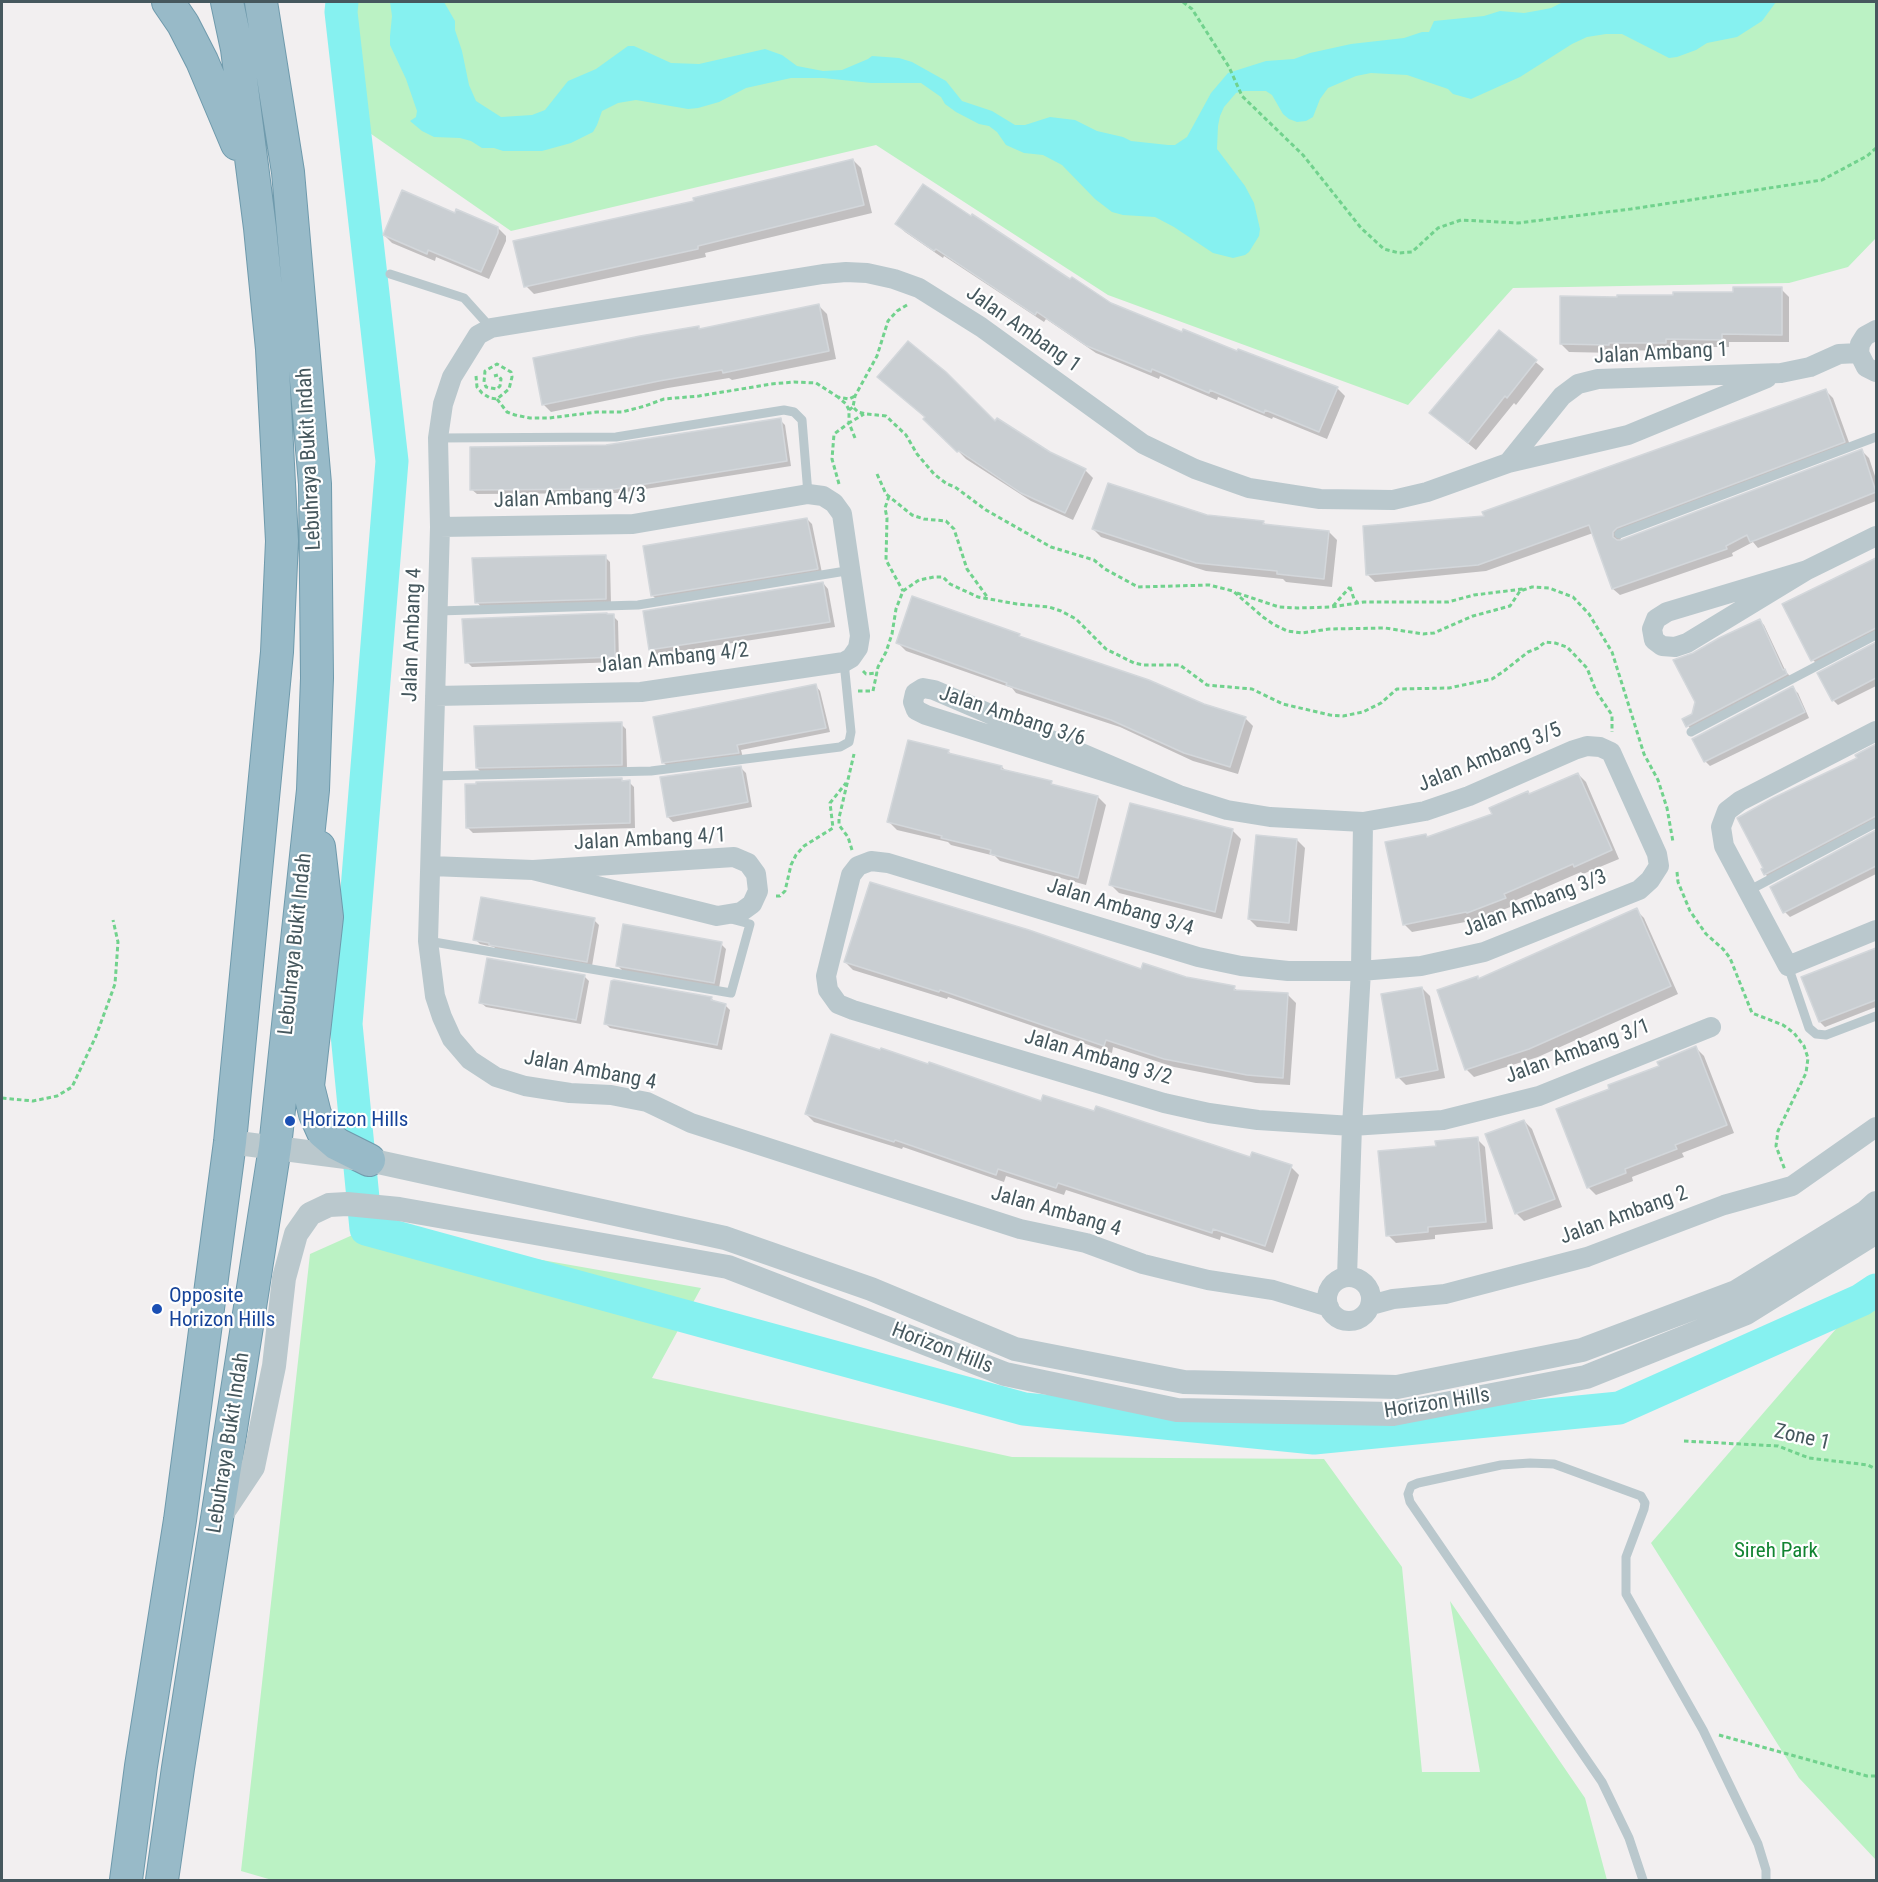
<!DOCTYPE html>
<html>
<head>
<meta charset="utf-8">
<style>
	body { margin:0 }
	#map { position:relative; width:1878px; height:1882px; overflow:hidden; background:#f2eff0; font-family:"Roboto Condensed",sans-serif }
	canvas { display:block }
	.frame { position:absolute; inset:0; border:3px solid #46585e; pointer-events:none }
</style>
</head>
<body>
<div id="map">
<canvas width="1878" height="1882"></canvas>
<div class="frame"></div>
</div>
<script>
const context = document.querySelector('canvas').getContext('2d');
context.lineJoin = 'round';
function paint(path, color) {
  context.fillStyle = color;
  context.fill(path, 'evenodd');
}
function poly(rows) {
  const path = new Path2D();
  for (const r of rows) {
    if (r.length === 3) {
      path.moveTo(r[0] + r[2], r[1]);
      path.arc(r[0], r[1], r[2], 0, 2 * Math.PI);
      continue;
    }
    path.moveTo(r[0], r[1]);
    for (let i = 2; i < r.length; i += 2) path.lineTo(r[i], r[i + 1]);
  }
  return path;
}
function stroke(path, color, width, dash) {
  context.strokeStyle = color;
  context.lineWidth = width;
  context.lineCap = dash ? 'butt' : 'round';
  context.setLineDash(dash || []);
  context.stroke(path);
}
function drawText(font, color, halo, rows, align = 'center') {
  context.font = font + ' "Roboto Condensed",sans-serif';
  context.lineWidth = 4.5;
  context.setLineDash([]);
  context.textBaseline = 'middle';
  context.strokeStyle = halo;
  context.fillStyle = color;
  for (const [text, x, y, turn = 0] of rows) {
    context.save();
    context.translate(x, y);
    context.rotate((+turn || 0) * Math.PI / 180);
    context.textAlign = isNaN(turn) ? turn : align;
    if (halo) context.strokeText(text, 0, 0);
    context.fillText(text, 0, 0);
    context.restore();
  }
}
const green = poly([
	[346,2,1876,2,1876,238,1848,267,1789,283,1513,288,1408,405,1108,295,876,145,511,231,364,129],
	[366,1229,701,1288,652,1378,1012,1457,1324,1459,1402,1567,1422,1772,1480,1772,1450,1601,1585,1798,1607,1880,272,1880,241,1871,310,1254],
	[1876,1290,1876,1860,1799,1778,1651,1543,1861,1300]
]);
const water = poly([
	[390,2,444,2,455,21,455,30,462,51,469,85,476,101,501,117,532,115,545,110,568,81,596,69,628,46,634,46,671,63,699,64,765,49,782,55,797,66,823,71,842,70,868,59,872,56,899,58,912,62,946,81,962,101,992,111,1015,125,1025,125,1050,117,1075,120,1097,131,1123,137,1131,141,1168,145,1175,145,1187,137,1211,93,1228,73,1266,61,1294,59,1310,53,1351,44,1404,38,1422,32,1429,32,1434,21,1484,16,1500,11,1524,13,1541,10,1551,8,1563,2,1776,2,1762,21,1737,37,1707,43,1696,50,1677,57,1669,58,1622,34,1606,34,1587,37,1572,44,1520,77,1471,99,1453,94,1448,89,1407,75,1371,73,1356,76,1328,88,1320,99,1313,117,1306,121,1297,122,1289,119,1283,114,1272,95,1266,91,1244,91,1236,93,1224,107,1220,116,1218,126,1217,149,1245,186,1254,203,1260,229,1259,236,1249,252,1245,255,1233,258,1213,253,1174,227,1155,217,1123,215,1112,212,1095,199,1062,165,1043,155,1024,153,1006,145,997,132,989,126,979,124,956,112,945,104,941,97,921,83,871,83,823,78,791,78,746,88,719,102,698,108,688,109,636,100,618,103,602,111,597,125,593,132,571,143,542,151,503,151,494,148,482,148,471,141,460,138,434,137,422,131,410,121,416,117,417,111,406,79,390,45,390,36,392,16]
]);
const shadow = poly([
	[853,160,861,168,872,213,705,253,706,257,534,294,526,286,695,202],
	[455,214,498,228,506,236,506,241,489,279,436,257,435,261,392,243,384,235],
	[897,224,1070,281,1110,304,1183,334,1337,388,1345,396,1327,439,1273,417,1272,419,1218,397,1217,400,1160,376,1159,379,1096,353,1046,319,1044,322,944,256,943,258,905,232],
	[1781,289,1789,297,1789,342,1729,342,1729,347,1673,347,1673,351,1616,350,1616,353,1569,352,1561,344,1618,299,1734,293],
	[819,306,827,314,836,359,732,380,729,378,668,388,551,412,543,404,698,328,701,330],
	[1499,332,1544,369,1516,405,1514,403,1476,450,1439,420],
	[887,385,1085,470,1093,478,1073,520,1031,501,966,459,926,418],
	[1826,391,1833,398,1851,448,1623,534,1619,542,1862,451,1869,458,1876,479,1876,501,1763,546,1758,548,1753,542,1732,553,1733,556,1620,595,1613,589,1593,533,1486,571,1375,582,1368,575,1486,517],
	[780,420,785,425,791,466,620,493,477,494,471,489,606,447],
	[1206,517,1263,522,1267,526,1329,532,1337,540,1332,587,1286,582,1283,579,1206,571,1101,537,1093,529],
	[807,519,812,524,822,573,657,600,652,595],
	[605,557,610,562,611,604,482,608,477,602],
	[1876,560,1876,635,1818,665,1813,660,1784,605],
	[823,583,828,589,835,627,656,655,650,649],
	[613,616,618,621,619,662,472,667,467,662],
	[1759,620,1764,625,1786,672,1790,676,1692,732,1684,719,1694,715,1696,702,1694,655],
	[1019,635,1023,639,1203,706,1245,718,1253,726,1238,774,1193,761,1120,727,1016,693,1012,688,906,651,898,643],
	[1876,644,1876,686,1838,705,1833,700,1820,674],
	[815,685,820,691,830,732,741,750,743,758,668,767,663,762],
	[1792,688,1798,693,1809,718,1710,766,1705,761,1694,739],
	[621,724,626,729,627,769,482,773,477,768],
	[1876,745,1876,823,1770,879,1765,874,1859,759,1857,756],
	[948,751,952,755,1002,767,1007,772,1098,797,1106,805,1086,885,1000,861,995,856,951,845,948,842,897,830,889,822],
	[741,768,746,773,752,807,673,822,668,817],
	[1578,774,1586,782,1619,859,1583,874,1581,872,1512,902,1513,906,1476,920,1412,932,1404,924,1425,835,1428,838,1494,815,1528,793,1530,795],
	[622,780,629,782,634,787,635,828,473,833,468,828],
	[1233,831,1241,839,1222,919,1119,893,1111,885],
	[1876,832,1876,874,1790,917,1785,912,1772,888],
	[1297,840,1305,848,1297,931,1257,927,1249,919],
	[1636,910,1644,918,1678,994,1538,1057,1474,1077,1466,1069,1479,980],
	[594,920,599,925,592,966,496,949,494,947,480,944,475,939],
	[721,944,726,949,719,988,623,971,618,966],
	[1876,951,1876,1007,1825,1027,1820,1022,1803,978],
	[845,962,1142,971,1234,988,1238,991,1288,995,1296,1003,1290,1085,1256,1083,1174,1067,1113,1047,1112,1053,948,997,947,999,853,970],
	[584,976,589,981,581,1024,486,1007,480,1002],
	[1422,988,1430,996,1445,1078,1406,1085,1398,1077],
	[711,998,716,1003,725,1005,730,1010,722,1050,610,1028,605,1023],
	[1696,1048,1704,1056,1734,1133,1682,1153,1684,1157,1632,1177,1633,1181,1596,1195,1588,1187,1661,1066],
	[1042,1103,1251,1158,1291,1167,1299,1175,1273,1253,1221,1236,1220,1240,1066,1190,1064,1195,1006,1176,1004,1182,903,1147,902,1149,814,1122,806,1114],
	[1524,1121,1532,1129,1562,1207,1524,1221,1516,1213],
	[1477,1139,1485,1147,1493,1229,1435,1235,1435,1239,1396,1243,1388,1235,1437,1147]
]);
const river = poly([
	[342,2,341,12,392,461,346,1024,366,1229,1024,1409,1314,1438,1619,1408,1861,1300,1876,1290]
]);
const building = poly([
	[853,159,864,205,698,246,698,249,524,287,513,241,694,201,693,198,853,159],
	[923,184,971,216,972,214,1070,279,1072,277,1111,303,1182,332,1183,329,1237,351,1238,349,1338,387,1319,432,1265,410,1264,413,1210,390,1209,393,1152,369,1151,372,1087,346,1037,312,1035,315,936,249,934,251,895,224,923,184],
	[402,190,455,213,456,209,498,227,498,233,481,272,428,250,427,254,383,235,402,190],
	[1733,287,1782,287,1782,335,1722,334,1722,340,1666,339,1666,343,1609,343,1609,345,1560,344,1560,296,1617,297,1617,295,1673,295,1673,292,1733,292,1733,287],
	[819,304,829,351,723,373,722,370,659,381,542,405,533,358,640,336,699,326,699,329,819,304],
	[1499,330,1537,360,1507,398,1505,396,1468,443,1429,413,1499,330],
	[908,341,946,372,995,421,997,418,1050,452,1086,469,1065,513,1021,493,959,451,957,452,923,419,925,417,877,377,908,341],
	[1826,389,1845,442,1617,528,1613,532,1613,537,1617,540,1621,540,1862,449,1876,492,1756,540,1750,542,1747,535,1726,546,1727,549,1612,589,1589,525,1478,565,1366,575,1363,526,1484,516,1482,512,1826,389],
	[781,418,787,461,615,489,470,490,470,447,606,445,781,418],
	[1108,483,1207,515,1264,521,1263,524,1329,531,1324,579,1277,574,1277,571,1196,563,1092,529,1108,483],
	[807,518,818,569,651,596,643,546,807,518],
	[606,555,606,599,475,603,472,558,606,555],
	[1876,558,1876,628,1811,661,1782,604,1876,558],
	[823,582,830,622,649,650,643,611,823,582],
	[912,596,1020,634,1019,636,1149,680,1204,704,1246,717,1230,767,1184,753,1111,720,1006,685,1007,683,896,643,912,596],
	[607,613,607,614,614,614,615,657,465,663,462,619,607,613],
	[1760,619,1783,670,1785,669,1787,674,1686,727,1682,719,1692,714,1695,702,1673,660,1693,653,1719,638,1760,619],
	[1876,642,1876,678,1832,701,1817,673,1876,642],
	[816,684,826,728,737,745,739,753,662,763,653,717,816,684],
	[1793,686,1805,712,1704,762,1692,739,1793,686],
	[622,722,622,765,476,768,474,726,622,722],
	[908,740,949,750,948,753,1002,766,1001,769,1052,781,1051,784,1098,796,1078,878,990,854,991,850,941,838,942,836,887,822,908,740],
	[1876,744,1876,816,1764,875,1761,869,1763,868,1737,818,1773,798,1857,758,1855,755,1876,744],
	[741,766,748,802,667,817,660,777,741,766],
	[1578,773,1612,850,1574,867,1573,864,1504,894,1506,898,1467,913,1466,912,1403,925,1385,842,1426,834,1427,837,1492,814,1489,808,1528,791,1529,794,1578,773],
	[622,778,622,781,630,780,630,823,466,828,465,784,476,784,476,782,622,778],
	[1130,803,1233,829,1215,912,1109,885,1130,803],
	[1876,830,1876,866,1783,913,1770,887,1876,830],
	[1256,835,1297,839,1289,923,1248,919,1256,835],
	[870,882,1029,930,1141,969,1143,963,1186,977,1235,986,1234,990,1288,993,1283,1078,1247,1075,1164,1059,1106,1040,1104,1046,940,990,939,992,844,962,870,882],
	[481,897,595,918,587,962,489,945,489,943,473,940,481,897],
	[1637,908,1671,986,1529,1049,1465,1070,1437,990,1478,976,1478,979,1637,908],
	[623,924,722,942,714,983,616,966,623,924],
	[1876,948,1876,1000,1819,1022,1801,977,1876,948],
	[487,958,585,975,576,1020,479,1003,487,958],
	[614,980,712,997,711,1000,726,1004,717,1045,604,1024,611,981,614,980],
	[1422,987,1438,1070,1396,1078,1381,994,1422,987],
	[831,1034,880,1050,881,1048,928,1064,929,1062,1041,1101,1043,1095,1094,1111,1096,1106,1250,1157,1252,1152,1292,1165,1265,1246,1213,1229,1212,1233,1058,1183,1056,1188,998,1169,996,1175,895,1140,894,1142,805,1114,831,1034],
	[1696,1046,1727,1125,1675,1145,1677,1149,1625,1169,1626,1173,1587,1188,1556,1109,1609,1089,1608,1085,1659,1066,1657,1062,1696,1046],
	[1524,1120,1555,1199,1515,1214,1485,1134,1524,1120],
	[1478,1137,1486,1222,1428,1227,1428,1232,1386,1236,1378,1151,1436,1146,1435,1141,1478,1137]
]);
const path = poly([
	[1183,2,1192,9,1229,67,1242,96,1303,155,1361,228,1384,249,1399,253,1412,252,1438,228,1461,220,1518,223,1631,209,1822,180,1867,156,1876,148],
	[907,305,897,311,888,321,877,356,855,396,853,407,858,412,866,414,886,416,906,435,917,454,934,474,947,484,955,487,986,510,1051,547,1094,560,1105,569,1138,587,1209,585,1233,591,1263,617,1273,624,1287,631,1302,633,1329,629,1385,628,1423,634,1434,633,1473,616,1510,606,1520,591,1532,587,1549,588,1573,597,1589,614,1612,652,1644,754,1658,780,1667,808,1673,842],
	[476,376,477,387,482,393,490,398,497,399,509,389,512,377,511,372,497,364,485,371,484,382,486,387,497,389,500,386,501,379,498,375,494,376],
	[497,399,507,412,515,415,530,418,549,418,597,412,622,412,645,406,664,399,699,396,771,384,794,382,816,383,838,397],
	[849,410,846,404,838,397,849,399,855,396],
	[855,438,849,423,864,414],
	[877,474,886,494,912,515,924,519,946,521,954,529,967,569,988,598],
	[839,484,832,459,834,434,849,423,849,410,853,407],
	[889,496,885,508,887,518,886,560,903,591],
	[1350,587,1354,599,1357,602],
	[1237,593,1279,607,1297,608,1331,607,1364,602,1448,602,1474,595,1523,589],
	[1333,606,1350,587],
	[863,671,866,674,878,673],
	[858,691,873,691,878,667,886,652,892,634,896,609,903,591,919,580,934,577,943,577,950,584,978,597,1017,604,1049,607,1061,611,1076,619,1106,649,1134,663,1144,665,1180,665,1207,685,1252,689,1283,704,1330,715,1343,716,1363,712,1381,703,1397,689,1449,688,1492,679,1504,671,1528,652,1538,648,1545,642,1555,643,1567,647,1587,668,1596,691,1612,715,1612,732],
	[852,850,848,837,839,825,839,818,854,754],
	[1677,872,1678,882,1690,911,1706,934,1723,949,1730,958,1752,1013,1783,1025,1794,1033,1804,1046,1808,1058,1806,1073,1778,1131,1776,1146,1785,1170],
	[776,896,780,896,785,891,791,865,796,855,804,846,833,828,830,803,846,783],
	[2,1098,33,1101,57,1096,72,1087,96,1036,115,984,118,942,113,920],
	[1684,1441,1778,1446,1809,1458,1868,1465,1876,1469],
	[1719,1735,1867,1776,1876,1776]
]);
const service = poly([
	[390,274,464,298,491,328],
	[438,438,616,437,784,410,794,412,802,420,808,494],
	[1619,534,1876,437],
	[438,611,638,605,852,570],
	[1691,732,1876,635],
	[433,776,651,771,840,747,849,742,851,732,844,662],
	[1748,891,1876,823],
	[428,941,731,993,750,924,731,919],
	[1788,966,1809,1028,1816,1034,1826,1035,1876,1016],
	[1643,1880,1629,1838,1602,1782,1410,1502,1408,1494,1411,1486,1418,1483,1501,1465,1530,1463,1554,1464,1641,1496,1645,1503,1644,1509,1626,1557,1626,1594,1703,1730,1758,1844,1766,1870,1766,1880]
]);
const minor = poly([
	[1876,330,1865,336,1860,344,1859,353,1866,367,1876,372],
	[1508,463,1628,435,1767,378],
	[1807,570,1667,612,1656,619,1652,629,1654,640,1662,646,1675,647,1687,643,1807,570,1876,536],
	[435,696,641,692,844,662,851,658,858,648,860,636,842,514,834,503,823,496,808,494,633,524,440,527],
	[1876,731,1740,801,1727,811,1721,827,1724,846,1788,966,1876,930],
	[1179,795,926,715,916,710,913,702,915,693,923,688,934,690,1179,795,1227,810,1270,817,1363,822,1425,811,1469,796,1574,750,1587,746,1600,747,1611,752,1657,854,1659,866,1650,880,1639,890,1484,952,1421,966,1361,971,1288,971,1241,966,1198,957,888,863,871,861,858,866,851,875,826,976,828,990,838,1004,853,1010,1164,1103,1209,1113,1258,1120,1352,1126,1443,1120,1539,1096,1711,1027],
	[431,866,533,870,717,916,741,912,752,904,758,891,756,874,748,863,734,857,533,870],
	[1349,1299,22],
	[1347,1277,1352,1126,1361,971,1363,822],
	[1371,1305,1393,1299,1445,1294,1587,1257,1724,1205,1792,1186,1876,1127],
	[1329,1307,1273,1290,1208,1280,1143,1264,1086,1243,1020,1229,691,1123,647,1102,611,1095,570,1093,525,1086,496,1077,470,1060,452,1039,442,1017,435,996,428,941,440,527,438,438,443,404,452,377,478,335,491,328,823,274,846,272,867,273,894,279,919,288,981,327,1143,444,1195,469,1249,488,1320,499,1393,500,1427,492,1508,463,1562,396,1578,384,1598,379,1781,373,1810,367,1839,354,1859,353]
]);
const tertiary = poly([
	[230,1142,369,1160,725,1238,871,1289,1015,1349,1184,1382,1397,1387,1582,1350,1736,1292,1866,1212,1876,1203],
	[219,1518,253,1467,274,1366,284,1278,296,1234,310,1214,329,1205,347,1204,399,1209,728,1267,1005,1374,1177,1410,1393,1414,1586,1377,1746,1313,1876,1232]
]);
const trunk = poly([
	[168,2,183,24,202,61,237,144],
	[319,847,327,917,308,1086,315,1114,323,1132,337,1144,369,1160],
	[126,1880,141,1766,180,1520,230,1142,277,652,282,541,272,349,260,228,237,49,227,2],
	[162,1880,178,1768,275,1147,313,790,317,678,315,484,288,172,261,2]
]);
const markers = [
	[290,1121,6,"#1a4fb4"],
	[157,1309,6,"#1a4fb4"]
];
const streetNames = [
	["Jalan Ambang 1",1023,330,35],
	["Jalan Ambang 1",1661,354,-3],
	["Lebuhraya Bukit Indah",310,459,-93],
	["Jalan Ambang 4/3",570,499,-2],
	["Jalan Ambang 4",413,635,-88],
	["Jalan Ambang 4/2",673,659,-6],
	["Jalan Ambang 3/6",1012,717,18],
	["Jalan Ambang 3/5",1490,758,-22],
	["Jalan Ambang 4/1",650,840,-3],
	["Jalan Ambang 3/3",1535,904,-21],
	["Jalan Ambang 3/4",1120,908,17],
	["Lebuhraya Bukit Indah",296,944,-84],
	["Jalan Ambang 3/1",1578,1052,-20],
	["Jalan Ambang 3/2",1098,1058,16],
	["Jalan Ambang 4",590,1071,11],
	["Jalan Ambang 4",1056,1212,16],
	["Jalan Ambang 2",1624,1216,-20],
	["Horizon Hills",942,1349,21],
	["Horizon Hills",1437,1404,-9],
	["Zone 1",1802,1438,13],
	["Lebuhraya Bukit Indah",229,1443,-81]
];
const transitNames = [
	["Horizon Hills",302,1121],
	["Opposite",169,1297],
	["Horizon Hills",169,1321]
];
const parkNames = [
	["Sireh Park",1776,1552]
];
paint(green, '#bbf2c4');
paint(water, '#86f1f0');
paint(shadow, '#0003');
stroke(river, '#86f1f0', 33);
paint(building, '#c9ced2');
stroke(building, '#d3d7db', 1.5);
stroke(trunk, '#6f9aac', 34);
stroke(path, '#71d28d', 3, [4.5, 3]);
stroke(service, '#bac8cd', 9);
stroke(minor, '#bac8cd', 20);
stroke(tertiary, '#bac8cd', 24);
stroke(trunk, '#98bac8', 32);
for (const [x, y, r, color] of markers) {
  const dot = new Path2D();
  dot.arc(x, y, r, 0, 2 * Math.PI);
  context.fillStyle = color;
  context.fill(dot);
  stroke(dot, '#fff', 2);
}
drawText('21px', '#46585e', '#fff', streetNames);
drawText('21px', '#164399', '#fff', transitNames, 'left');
drawText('21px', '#128432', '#fff', parkNames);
</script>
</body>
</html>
